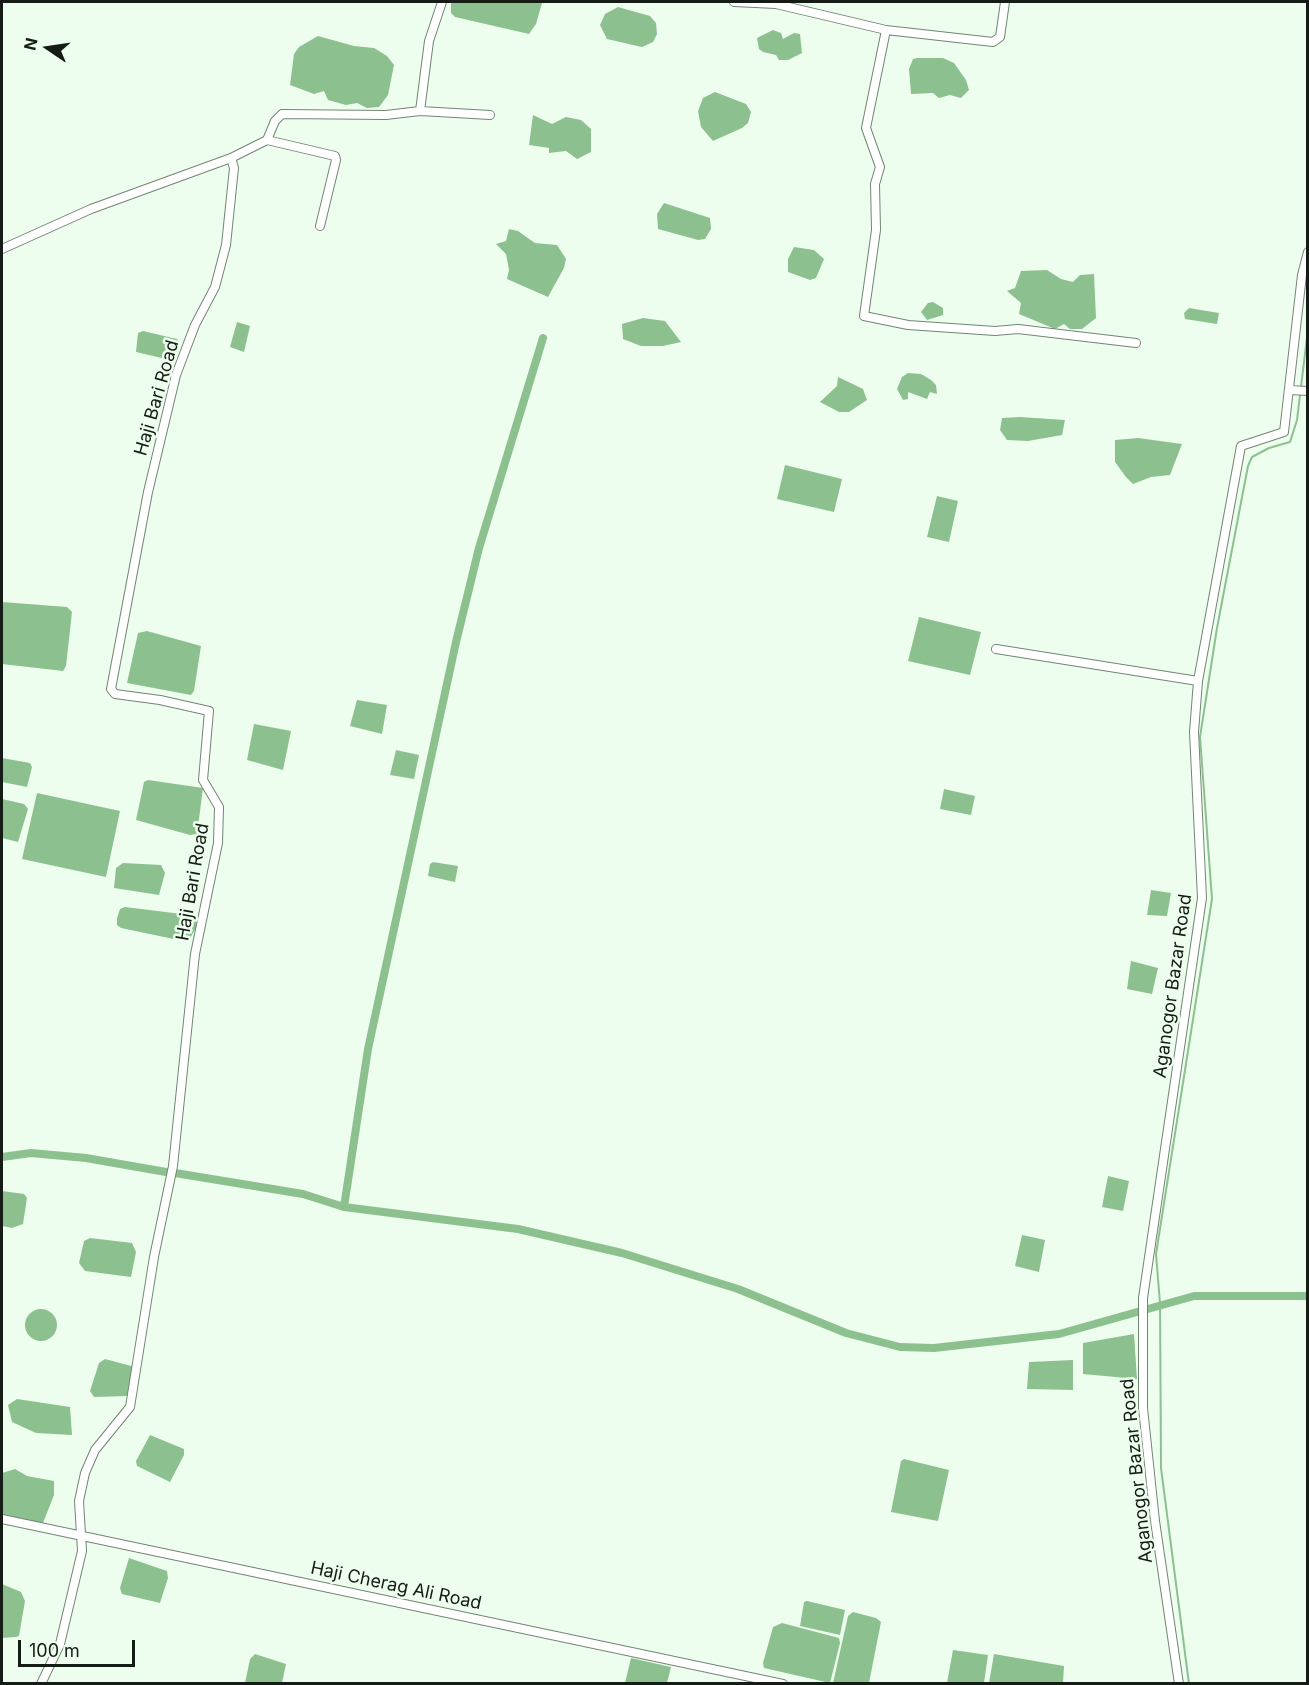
<!DOCTYPE html>
<html>
<head>
<meta charset="utf-8">
<style>
	body { margin:0 }
	#map { position:relative; width:1309px; height:1685px; overflow:hidden; background:#eefeee; font-family:Inter,sans-serif }
	canvas { display:block }
	.frame { position:absolute; inset:0; border:3px solid #151c16; pointer-events:none }
	.north { position:absolute; left:18px; top:18px; width:60px; height:60px; -webkit-text-stroke:4px #eefeee; paint-order:stroke; rotate:283deg; font-size:16px; font-weight:700; line-height:24px; text-align:center; color:#151c16 }
	.north::after { content:''; display:block; margin:auto; width:21px; height:27px; background:#151c16; clip-path:polygon(50% 0,100% 100%,50% 72%,0 100%) }
	.scale { position:absolute; left:18px; top:1640px; width:117px; height:27px; box-sizing:border-box; border:3px solid #151c16; border-top:0; padding-left:8px; font-size:18px; line-height:21px; white-space:nowrap; color:#151c16; -webkit-text-stroke:4px #eefeee; paint-order:stroke }
</style>
</head>
<body>
<div id="map">
<canvas width="1309" height="1685"></canvas>
<div class="frame"></div>
<div class="north">N</div>
<div class="scale">100 m</div>
</div>
<script>
const context = document.querySelector('canvas').getContext('2d');
context.lineJoin = 'round';
function paint(path, color) {
  context.fillStyle = color;
  context.fill(path, 'evenodd');
}
function poly(rows) {
  const path = new Path2D();
  for (const r of rows) {
    if (r.length === 3) {
      path.moveTo(r[0] + r[2], r[1]);
      path.arc(r[0], r[1], r[2], 0, 2 * Math.PI);
      continue;
    }
    path.moveTo(r[0], r[1]);
    for (let i = 2; i < r.length; i += 2) path.lineTo(r[i], r[i + 1]);
  }
  return path;
}
function stroke(path, color, width, dash) {
  context.strokeStyle = color;
  context.lineWidth = width;
  context.lineCap = dash ? 'butt' : 'round';
  context.setLineDash(dash || []);
  context.stroke(path);
}
function drawText(font, color, halo, rows, align = 'center') {
  context.font = font + ' Inter,sans-serif';
  context.lineWidth = 5;
  context.setLineDash([]);
  context.textBaseline = 'middle';
  context.strokeStyle = halo;
  context.fillStyle = color;
  for (const [text, x, y, turn = 0] of rows) {
    context.save();
    context.translate(x, y);
    context.rotate((+turn || 0) * Math.PI / 180);
    context.textAlign = isNaN(turn) ? turn : align;
    if (halo) context.strokeText(text, 0, 0);
    context.fillText(text, 0, 0);
    context.restore();
  }
}
const water = poly([
	[451,2,541,2,542,3,536,24,529,34,455,17,451,13],
	[618,7,650,16,656,23,657,34,653,42,642,47,607,39,600,25,605,14],
	[773,30,781,33,783,39,794,33,800,34,802,53,788,60,779,60,776,55,763,52,759,49,757,38],
	[318,36,354,46,374,48,387,56,394,65,388,95,379,107,367,108,357,103,346,105,328,100,324,91,314,94,290,85,294,54,299,47],
	[917,58,943,58,954,63,966,80,969,90,961,98,950,95,939,98,933,93,911,94,909,69,913,59],
	[715,92,746,104,751,112,748,123,742,128,713,141,701,127,698,111,703,98],
	[533,115,552,124,566,117,581,120,591,129,591,152,577,159,566,151,549,153,549,148,529,145],
	[664,203,710,218,711,229,705,239,698,240,658,229,657,214],
	[509,229,518,231,535,243,557,245,566,259,564,268,548,297,507,279,509,270,506,254,496,244,506,241],
	[794,247,814,250,824,259,816,278,810,280,788,272,788,259],
	[1047,270,1061,279,1073,282,1080,275,1094,274,1096,318,1082,329,1070,329,1064,324,1055,329,1019,314,1021,303,1007,291,1015,288,1021,271],
	[933,302,943,308,943,315,927,320,921,312,928,303],
	[1189,308,1219,313,1217,324,1185,319,1184,313],
	[643,318,665,321,681,342,663,346,641,346,623,339,622,324],
	[237,322,250,326,244,352,230,347],
	[143,331,177,339,180,343,175,357,166,359,136,352,138,333],
	[908,373,921,374,931,380,936,385,937,394,930,392,927,399,908,392,908,399,903,400,897,389,902,377],
	[838,377,863,389,867,400,849,412,839,412,820,402,837,386],
	[1020,417,1065,420,1062,435,1028,441,1007,440,1000,430,1002,418],
	[1138,438,1182,444,1170,475,1151,477,1133,484,1126,477,1115,462,1115,440],
	[785,465,842,479,834,512,777,499],
	[937,496,958,501,949,542,927,537],
	[2,602,67,607,72,612,66,666,63,671,2,664],
	[919,617,981,632,970,675,908,661],
	[147,631,201,646,194,691,191,695,127,683,138,633],
	[357,700,387,705,382,734,350,726],
	[254,724,291,731,283,770,247,760],
	[396,750,419,755,414,779,390,775],
	[2,758,30,763,32,767,27,787,2,782],
	[148,780,203,788,197,834,190,835,136,820,144,782],
	[944,789,975,796,971,815,940,809],
	[37,793,120,811,106,877,22,859],
	[2,799,24,804,28,809,18,842,2,838],
	[433,862,458,866,455,882,428,876,430,864],
	[123,863,161,865,165,873,159,895,114,888,116,868],
	[1151,890,1171,893,1167,916,1147,915],
	[125,907,190,915,196,917,197,926,188,942,121,928,117,925,117,918,120,909],
	[1131,961,1158,968,1152,994,1127,989],
	[1108,1176,1129,1181,1123,1211,1102,1207],
	[2,1191,24,1194,27,1198,23,1224,12,1228,2,1226],
	[1022,1235,1045,1240,1039,1272,1015,1266],
	[90,1238,132,1243,136,1252,131,1277,85,1271,79,1263,84,1241],
	[41,1325,16],
	[1134,1334,1137,1379,1083,1374,1083,1343],
	[105,1359,135,1367,128,1396,94,1397,90,1391,99,1363],
	[1073,1360,1073,1390,1027,1389,1029,1362],
	[17,1399,70,1407,72,1435,36,1433,12,1422,8,1405],
	[150,1435,184,1449,184,1455,170,1482,137,1466,136,1461],
	[904,1459,949,1470,938,1521,891,1512,901,1461],
	[15,1469,27,1476,54,1481,54,1495,43,1523,4,1516,2,1512,2,1473],
	[129,1558,167,1571,168,1578,160,1603,122,1594,120,1588],
	[2,1584,21,1592,25,1601,19,1636,16,1637,2,1638],
	[807,1601,845,1610,840,1635,800,1626,804,1602],
	[853,1612,876,1618,881,1622,869,1683,833,1683,848,1616],
	[782,1623,839,1638,840,1643,830,1683,764,1668,763,1663,773,1627],
	[953,1650,988,1655,984,1683,947,1683],
	[255,1654,286,1664,282,1683,245,1683,250,1659],
	[994,1654,1064,1666,1063,1683,989,1683],
	[631,1658,671,1667,667,1683,625,1683]
]);
const stream = poly([
	[1189,1684,1161,1468,1160,1303,1156,1254,1212,899,1200,737,1217,628,1248,466,1252,457,1269,448,1290,442,1297,420,1308,329]
]);
const canal = poly([
	[2,1157,31,1153,86,1158,166,1172],
	[175,1173,303,1194,344,1207,518,1229,622,1253,738,1289,846,1333,900,1347,934,1348,1059,1334,1194,1296,1308,1296],
	[344,1207,368,1049,456,642,479,548,543,338]
]);
const minor = poly([
	[734,2,776,4,886,30,993,42,1000,37,1005,2],
	[886,30,866,128,880,167,875,184,876,230,864,316,908,325,995,331,1018,329,1136,343],
	[420,111,490,115],
	[267,140,335,156,336,160,320,226],
	[231,158,267,140,275,121,282,114,386,115,420,111,429,41,442,2],
	[2,249,91,209,231,158,234,168,226,245,215,287,195,325,176,375,148,492,111,689,115,694,160,700,209,711,203,780,219,807,218,843,195,954,173,1166,154,1257,130,1407,95,1450,85,1473,79,1501,82,1551,60,1644,41,1684],
	[1289,390,1308,391],
	[996,649,1198,681],
	[2,1519,783,1684],
	[1179,1684,1155,1521,1143,1408,1143,1298,1202,898,1194,732,1198,681,1241,446,1284,432,1302,275,1308,252]
]);
const streetNames = [
	["Haji Bari Road",157,398,-74],
	["Haji Bari Road",193,882,-80],
	["Aganogor Bazar Road",1173,986,-82],
	["Aganogor Bazar Road",1137,1471,-96],
	["Haji Cherag Ali Road",396,1586,12]
];
paint(water, '#8cc18f');
stroke(stream, '#8cc18f', 2);
stroke(canal, '#8cc18f', 8);
stroke(minor, '#728573', 10);
stroke(minor, '#fff', 8);
drawText('18px', '#151c16', '#eefeee', streetNames);
</script>
</body>
</html>
